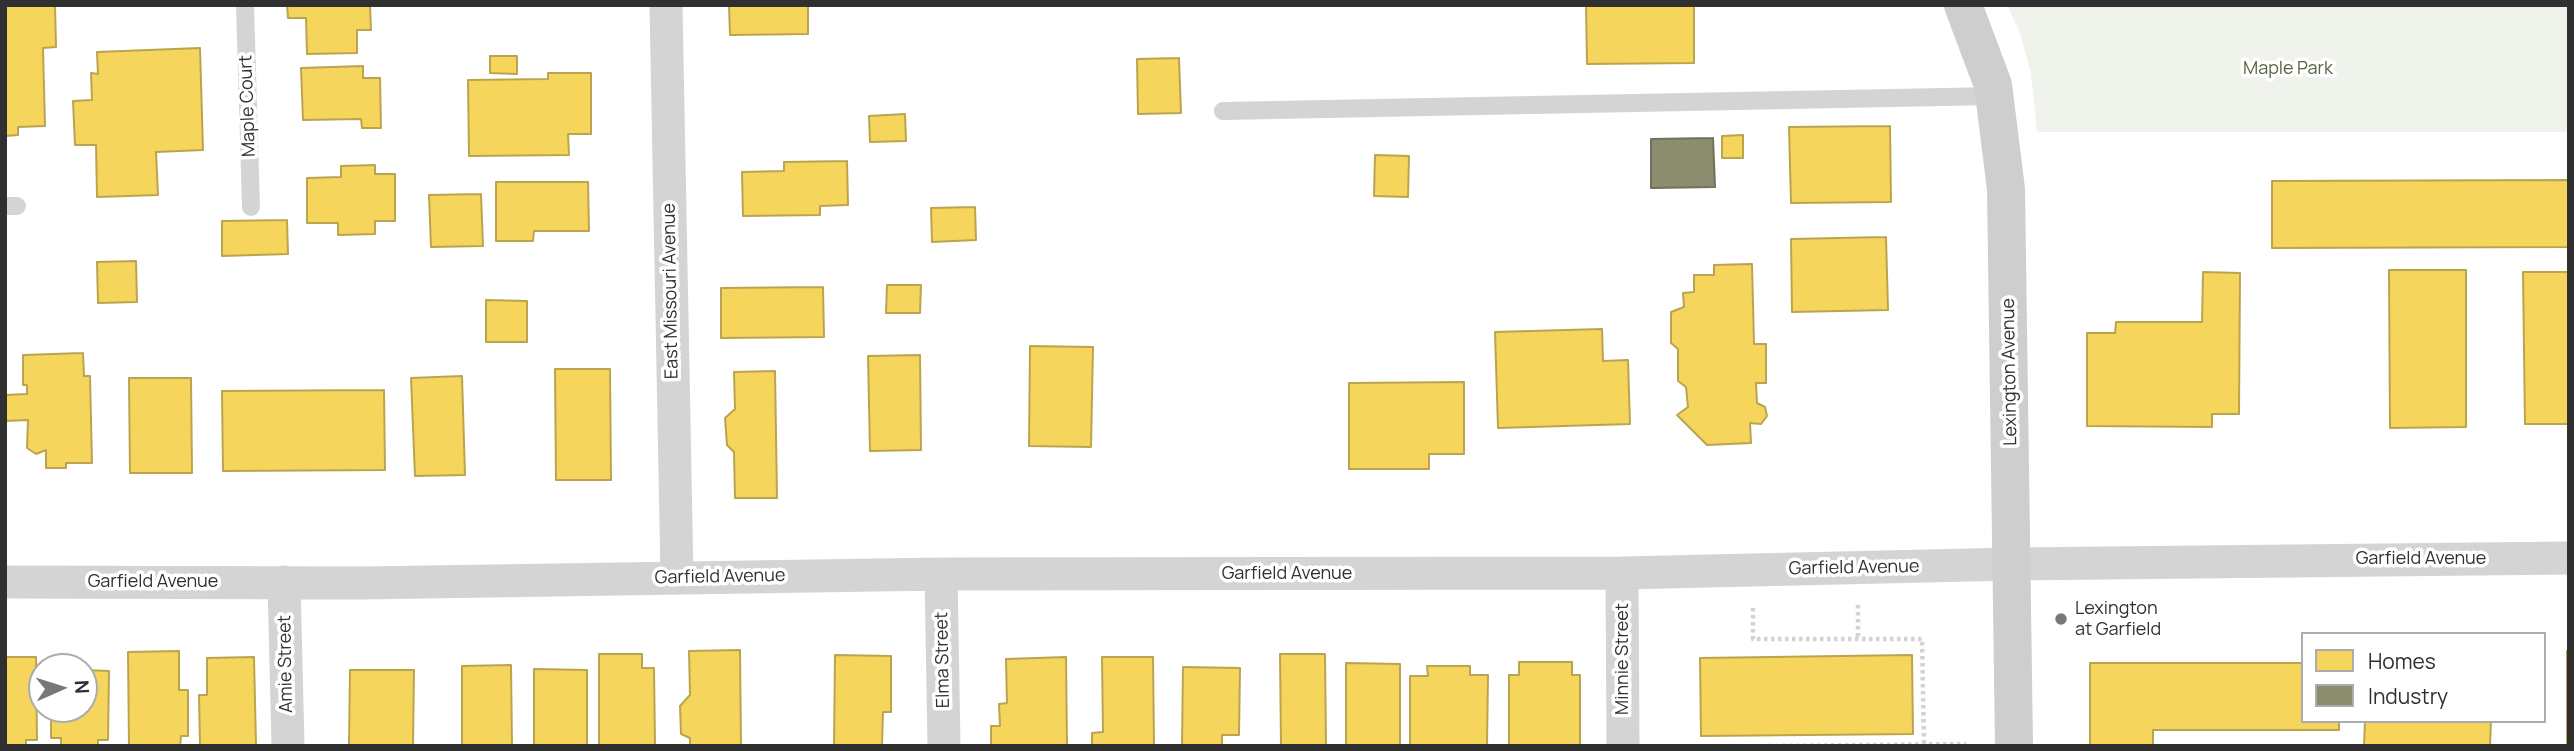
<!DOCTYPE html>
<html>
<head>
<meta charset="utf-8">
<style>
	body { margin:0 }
	#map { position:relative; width:2574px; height:751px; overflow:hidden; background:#fff; font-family:Manrope,sans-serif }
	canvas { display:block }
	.frame { position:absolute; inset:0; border:7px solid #303030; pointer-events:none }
	.legend { position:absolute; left:2301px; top:632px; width:245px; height:91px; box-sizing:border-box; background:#fff; border:2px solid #acacac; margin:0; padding:9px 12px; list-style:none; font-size:21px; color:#303030 }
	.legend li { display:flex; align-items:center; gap:14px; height:35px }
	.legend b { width:35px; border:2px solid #acacac }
	.north { position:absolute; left:28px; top:653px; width:70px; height:70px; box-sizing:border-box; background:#fff; border:2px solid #acacac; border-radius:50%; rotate:87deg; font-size:19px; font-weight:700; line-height:28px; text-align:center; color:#303030 }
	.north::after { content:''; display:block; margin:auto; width:24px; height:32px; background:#787878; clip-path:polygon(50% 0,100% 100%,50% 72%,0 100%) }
</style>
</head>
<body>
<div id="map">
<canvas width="2574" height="751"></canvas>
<div class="frame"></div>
<ul class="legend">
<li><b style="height:19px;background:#f6d55c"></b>Homes</li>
<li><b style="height:19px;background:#8c8c6e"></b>Industry</li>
</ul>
<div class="north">N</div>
</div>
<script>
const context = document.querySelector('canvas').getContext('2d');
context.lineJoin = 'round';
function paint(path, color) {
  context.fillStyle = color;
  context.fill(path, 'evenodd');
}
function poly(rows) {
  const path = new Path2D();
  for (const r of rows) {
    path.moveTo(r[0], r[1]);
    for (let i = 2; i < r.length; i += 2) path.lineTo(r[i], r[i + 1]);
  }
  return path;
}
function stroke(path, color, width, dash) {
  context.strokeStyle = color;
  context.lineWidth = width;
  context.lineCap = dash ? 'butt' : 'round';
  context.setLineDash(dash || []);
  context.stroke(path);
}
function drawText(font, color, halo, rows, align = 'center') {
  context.font = font + ' Manrope,sans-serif';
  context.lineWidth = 7;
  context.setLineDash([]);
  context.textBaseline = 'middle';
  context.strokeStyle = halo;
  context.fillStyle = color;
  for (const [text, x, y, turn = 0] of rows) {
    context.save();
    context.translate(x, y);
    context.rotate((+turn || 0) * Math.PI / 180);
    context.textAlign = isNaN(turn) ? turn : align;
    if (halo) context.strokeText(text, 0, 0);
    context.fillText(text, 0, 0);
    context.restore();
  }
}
const green = poly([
	[2007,5,2569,5,2569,132,2037,132,2031,74,2020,33]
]);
const homes = poly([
	[5,5,55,5,56,47,43,48,45,126,18,127,18,135,5,136,5,5],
	[287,5,370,5,371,30,357,30,357,53,307,54,306,18,288,18,287,5],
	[729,5,808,5,808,34,730,35,729,5],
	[1586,5,1694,5,1694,63,1587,64,1586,5],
	[200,48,203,150,156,152,158,195,97,197,96,145,75,145,73,101,92,100,91,73,98,74,97,52,200,48],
	[490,56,517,56,517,74,490,73,490,56],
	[1179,58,1181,113,1138,114,1137,59,1179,58],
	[363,66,363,78,380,78,381,128,362,128,361,119,303,120,301,68,363,66],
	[548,73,591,73,591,134,568,134,569,155,469,156,468,80,548,79,548,73],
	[905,114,906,141,870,142,869,116,905,114],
	[1890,126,1891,202,1791,203,1789,127,1890,126],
	[1743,135,1743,158,1722,158,1722,136,1743,135],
	[1375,155,1409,156,1408,197,1374,196,1375,155],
	[847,161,848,205,820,206,820,215,743,216,742,172,784,171,784,162,847,161],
	[375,165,375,174,395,174,395,221,375,221,375,234,338,235,338,223,307,223,307,178,341,177,341,166,375,165],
	[2569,180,2569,247,2272,248,2272,181,2569,180],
	[496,182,588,182,589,231,534,231,533,241,496,241,496,182],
	[481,194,483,246,431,247,429,195,481,194],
	[975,207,976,240,932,242,931,208,975,207],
	[287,220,288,254,222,256,222,221,287,220],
	[1886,237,1888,310,1792,312,1791,239,1886,237],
	[136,261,137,302,98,303,97,262,136,261],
	[1752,264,1754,344,1766,344,1766,383,1756,383,1757,403,1765,407,1767,416,1761,424,1750,423,1751,443,1707,445,1677,415,1688,407,1686,387,1678,381,1678,349,1671,343,1671,312,1684,307,1683,293,1694,292,1694,275,1714,275,1714,265,1752,264],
	[2389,270,2466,270,2466,427,2390,428,2389,270],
	[2203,272,2240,273,2239,414,2212,414,2212,427,2087,426,2087,333,2115,333,2116,322,2202,322,2203,272],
	[2523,272,2569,272,2569,424,2525,424,2523,272],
	[887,285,921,285,920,313,886,313,887,285],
	[823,287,824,337,721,338,721,288,823,287],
	[486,300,527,301,527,342,486,342,486,300],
	[1602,329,1603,361,1628,360,1630,424,1498,428,1495,332,1602,329],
	[1030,346,1093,347,1091,447,1029,446,1030,346],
	[83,353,84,376,90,376,92,463,66,463,66,468,46,468,46,450,36,454,27,448,28,420,5,421,5,395,27,394,27,385,23,385,23,355,83,353],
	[920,355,921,450,870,451,868,356,920,355],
	[555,369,610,369,611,480,556,480,555,369],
	[775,371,777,498,735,498,734,452,727,445,725,418,735,409,734,372,775,371],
	[462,376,465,475,415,476,411,378,462,376],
	[129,378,191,378,192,473,130,473,129,378],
	[1464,382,1464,454,1429,454,1429,469,1349,469,1349,383,1464,382],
	[384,390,385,470,223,471,222,391,384,390],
	[740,650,741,746,690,746,690,738,681,734,680,706,690,695,689,651,740,650],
	[179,651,179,690,188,690,188,736,181,736,180,746,129,746,128,652,179,651],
	[2567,651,2569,651,2569,746,2567,746,2567,651],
	[599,654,642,654,642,668,654,668,655,746,599,746,599,654],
	[1280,654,1325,654,1326,746,1281,746,1280,654],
	[835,655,891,656,891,712,883,712,882,746,834,746,835,655],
	[1912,655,1913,734,1701,736,1700,658,1912,655],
	[5,657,36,657,37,740,26,740,26,746,5,746,5,657],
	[254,657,256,746,200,746,199,695,207,695,207,658,254,657],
	[1066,657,1067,746,991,746,991,726,1000,726,999,704,1007,703,1006,659,1066,657],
	[1102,657,1153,657,1154,746,1092,746,1092,733,1103,732,1102,657],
	[1519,662,1572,662,1572,675,1580,675,1580,746,1509,746,1509,675,1519,675,1519,662],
	[1346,663,1400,664,1400,746,1346,746,1346,663],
	[2090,663,2303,663,2303,721,2339,721,2339,730,2153,730,2153,746,2090,746,2090,663],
	[511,665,512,746,462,746,462,666,511,665],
	[1427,666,1470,666,1470,675,1488,675,1487,746,1410,746,1410,676,1428,676,1427,666],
	[1183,667,1240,668,1239,735,1222,735,1222,746,1182,746,1183,667],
	[534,669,587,670,587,746,534,746,534,669],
	[84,670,109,671,108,740,98,740,98,746,61,746,61,738,51,738,51,709,84,709,84,670],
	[350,670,414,670,413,746,349,746,350,670],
	[2365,721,2491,721,2490,746,2364,746,2365,721]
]);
const industry = poly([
	[1713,138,1715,187,1651,188,1651,139,1713,138]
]);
const path = poly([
	[1858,605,1858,639],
	[1753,608,1753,639,1922,639,1924,744],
	[1768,746,1966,744]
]);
const lane = poly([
	[245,5,251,207],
	[1223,111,1995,96],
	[5,206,17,206]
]);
const street = poly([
	[666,5,677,577],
	[1622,573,1623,746],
	[941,574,944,746],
	[5,582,362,583,941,574,1622,573,2013,564,2569,558],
	[284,582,288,746]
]);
const secondary = poly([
	[1963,5,1993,85,2006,189,2014,746]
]);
const markers = [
	[2061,619,7,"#787878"]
];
const parkNames = [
	["Maple Park",2288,69]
];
const streetNames = [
	["Maple Court",248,106,-92],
	["East Missouri Avenue",671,291,-91],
	["Lexington Avenue",2010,372,-91],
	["Garfield Avenue",2421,559],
	["Garfield Avenue",1854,568,-1],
	["Garfield Avenue",1287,574],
	["Garfield Avenue",720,577,-1],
	["Garfield Avenue",153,582],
	["Minnie Street",1623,659,-90],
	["Elma Street",943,660,-91],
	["Amie Street",286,664,-91]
];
const poiNames = [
	["Lexington",2075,609],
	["at Garfield",2075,630]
];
paint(green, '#f0f2ec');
paint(homes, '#f6d55c');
stroke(homes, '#bba44f', 2);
paint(industry, '#8c8c6e');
stroke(industry, '#70705b', 2);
stroke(path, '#d3d3d3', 4.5, [3.5, 3.5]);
stroke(lane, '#d4d4d4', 18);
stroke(street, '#d4d4d4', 33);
stroke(secondary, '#cecece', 38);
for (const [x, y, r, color] of markers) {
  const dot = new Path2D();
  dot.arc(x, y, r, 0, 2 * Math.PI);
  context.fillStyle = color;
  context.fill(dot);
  stroke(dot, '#fff', 2.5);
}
drawText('18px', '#596642', '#fff', parkNames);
drawText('18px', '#303030', '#fff', streetNames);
drawText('18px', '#303030', '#fff', poiNames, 'left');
</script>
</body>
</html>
